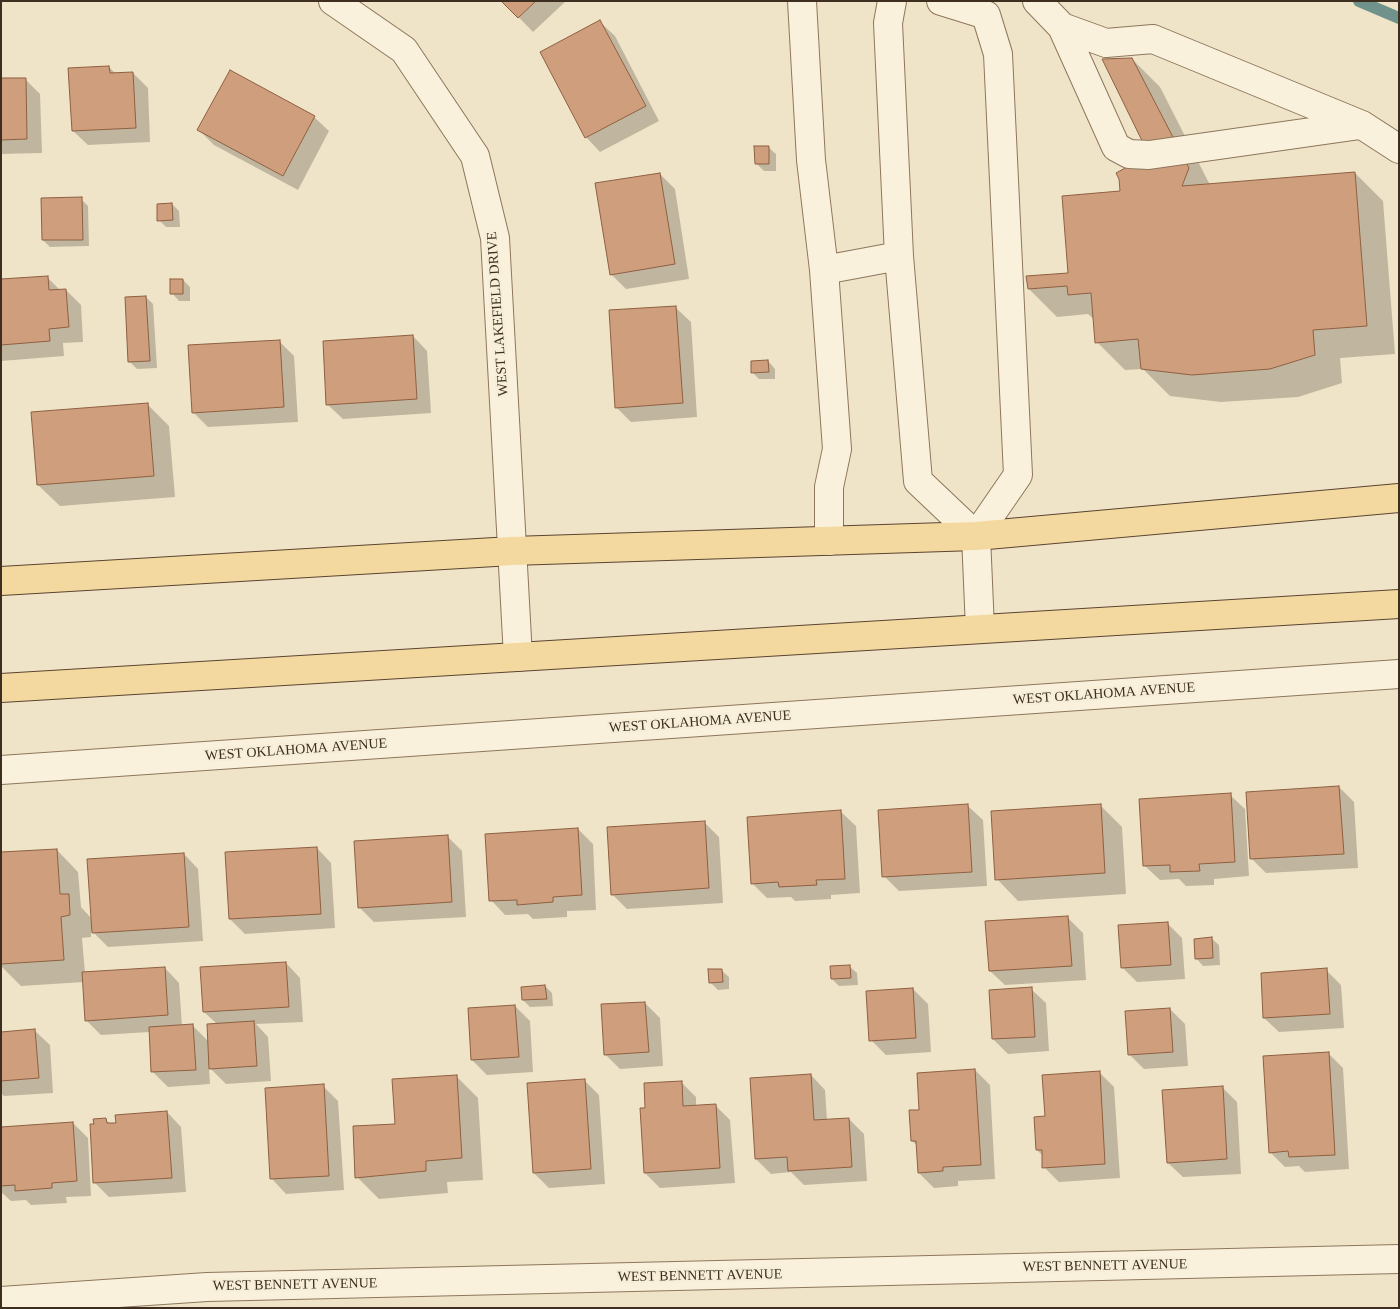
<!DOCTYPE html>
<html>
<head>
<meta charset="utf-8">
<style>
	body { margin:0 }
	#map { position:relative; width:1400px; height:1309px; overflow:hidden; background:#f0e4c8; font-family:Georgia,serif }
	canvas { display:block }
	.frame { position:absolute; inset:0; border:2px solid #3d2e20; pointer-events:none }
</style>
</head>
<body>
<div id="map">
<canvas width="1400" height="1309"></canvas>
<div class="frame"></div>
</div>
<script>
const context = document.querySelector('canvas').getContext('2d');
context.lineJoin = 'round';
function paint(path, color) {
  context.fillStyle = color;
  context.fill(path, 'evenodd');
}
function poly(rows) {
  const path = new Path2D();
  for (const r of rows) {
    path.moveTo(r[0], r[1]);
    for (let i = 2; i < r.length; i += 2) path.lineTo(r[i], r[i + 1]);
  }
  return path;
}
function stroke(path, color, width, dash) {
  context.strokeStyle = color;
  context.lineWidth = width;
  context.lineCap = dash ? 'butt' : 'round';
  context.setLineDash(dash || []);
  context.stroke(path);
}
function drawText(font, color, halo, rows, align = 'center') {
  context.font = font + ' Georgia,serif';
  context.lineWidth = 5;
  context.setLineDash([]);
  context.textBaseline = 'middle';
  context.strokeStyle = halo;
  context.fillStyle = color;
  for (const [text, x, y, turn = 0] of rows) {
    context.save();
    context.translate(x, y);
    context.rotate((+turn || 0) * Math.PI / 180);
    context.textAlign = isNaN(turn) ? turn : align;
    if (halo) context.strokeText(text, 0, 0);
    context.fillText(text, 0, 0);
    context.restore();
  }
}
const shadow = poly([
	[503,1,566,1,533,32],
	[600,22,615,36,659,121,600,152,586,137],
	[1132,59,1160,87,1210,185,1355,173,1383,201,1395,354,1340,358,1342,383,1298,397,1221,402,1170,396,1143,369,1125,370,1097,342,1095,320,1088,314,1057,317,1029,289,1069,274,1121,192,1151,156],
	[109,67,116,74,133,73,148,88,150,142,88,145,73,131],
	[25,79,40,94,42,153,1,154,1,80],
	[314,117,329,131,298,190,214,145,199,130],
	[768,147,776,154,776,171,764,171,757,164],
	[660,174,675,189,689,279,626,289,611,274],
	[81,199,88,206,89,246,50,247,43,240],
	[172,204,179,211,180,227,166,227,159,220],
	[47,277,61,291,66,290,81,305,83,342,63,343,64,356,1,361,1,280],
	[183,280,190,287,190,301,179,301,172,293],
	[146,297,153,304,157,368,137,369,130,362],
	[676,308,691,322,697,417,631,422,616,407],
	[413,336,427,351,431,413,343,419,328,405],
	[279,341,294,356,298,422,208,427,193,412],
	[768,361,775,369,775,379,759,379,752,372],
	[147,404,169,426,175,497,60,506,38,485],
	[1339,787,1354,802,1358,868,1266,873,1252,859],
	[1230,795,1245,809,1249,876,1214,879,1214,885,1186,886,1179,879,1160,880,1145,866],
	[1100,805,1122,827,1126,894,1018,901,997,879],
	[968,806,983,820,987,886,899,891,884,876],
	[841,812,856,826,860,893,831,895,831,899,795,901,791,897,767,898,752,883],
	[704,822,719,837,723,903,627,909,612,894],
	[578,829,593,844,596,910,567,911,567,917,533,919,528,914,505,915,491,900],
	[447,836,462,851,466,917,374,922,359,907],
	[317,848,331,863,335,928,245,934,230,919],
	[57,850,78,872,81,907,92,919,184,854,198,869,203,941,108,947,91,930,91,937,82,938,85,973,165,968,179,983,182,1026,193,1026,209,1042,217,1024,204,1012,286,963,300,978,303,1022,256,1024,268,1037,271,1081,226,1084,209,1067,210,1084,168,1087,153,1072,150,1032,101,1035,86,1020,84,982,21,986,1,966,1,853],
	[1068,918,1083,933,1086,980,1005,985,990,971],
	[1167,923,1182,938,1185,979,1137,982,1122,967],
	[1211,938,1219,945,1220,965,1203,966,1196,958],
	[849,966,857,973,858,985,839,986,832,979],
	[721,970,729,977,729,989,718,990,710,982],
	[1326,970,1341,985,1344,1028,1279,1032,1264,1018],
	[545,986,552,993,553,1006,530,1007,523,1000],
	[913,989,928,1004,931,1052,886,1055,871,1040],
	[1031,989,1046,1003,1049,1051,1008,1054,993,1039],
	[645,1003,660,1018,663,1066,620,1069,605,1054],
	[515,1006,530,1021,533,1072,487,1075,472,1060],
	[1170,1009,1185,1024,1188,1066,1144,1069,1129,1054],
	[35,1031,50,1045,53,1093,4,1096,1,1093,1,1033],
	[1328,1053,1343,1068,1349,1169,1305,1172,1299,1166,1285,1167,1270,1152],
	[975,1070,990,1085,995,1179,958,1181,958,1186,934,1188,919,1173,918,1146,912,1141,920,1111],
	[1099,1072,1114,1087,1120,1178,1059,1182,1044,1167,1043,1156,1037,1150,1046,1117],
	[811,1075,825,1090,827,1120,849,1119,864,1134,867,1181,804,1185,791,1172,771,1174,756,1159],
	[456,1076,478,1098,483,1180,447,1182,448,1193,379,1199,357,1177,396,1125],
	[584,1080,599,1095,605,1184,549,1188,534,1173],
	[681,1082,696,1097,696,1106,715,1105,730,1120,735,1183,660,1188,645,1173,641,1109,647,1109],
	[323,1086,338,1101,344,1190,286,1194,272,1179],
	[1222,1087,1237,1102,1241,1174,1183,1177,1168,1163],
	[167,1112,181,1127,186,1192,109,1197,94,1182,106,1120,110,1124],
	[73,1123,88,1138,91,1196,66,1197,67,1203,31,1205,26,1200,11,1201,1,1192,1,1128]
]);
const stream = poly([
	[1359,1,1399,18]
]);
const building = poly([
	[501,1,536,1,518,18,501,1],
	[600,20,646,106,585,138,540,52,600,20],
	[1132,58,1189,168,1182,186,1355,172,1367,326,1313,330,1315,355,1270,369,1192,375,1141,369,1138,339,1095,343,1091,293,1068,295,1067,286,1028,289,1026,276,1068,273,1062,196,1120,191,1119,179,1116,173,1149,155,1102,59,1132,58],
	[109,66,110,73,133,72,136,128,72,131,68,68,109,66],
	[230,70,315,116,283,176,197,130,230,70],
	[1,78,26,78,27,139,1,140,1,78],
	[754,146,769,146,769,164,755,164,754,146],
	[660,173,675,264,610,275,595,183,660,173],
	[82,197,83,240,42,240,41,198,82,197],
	[172,203,173,220,157,221,157,204,172,203],
	[48,276,49,290,66,289,69,327,49,329,50,341,1,345,1,279,48,276],
	[170,279,183,279,183,294,170,294,170,279],
	[146,296,150,361,128,362,125,297,146,296],
	[676,306,683,403,615,408,609,310,676,306],
	[413,335,417,399,326,405,323,341,413,335],
	[280,340,284,407,192,413,188,345,280,340],
	[768,360,769,372,751,373,751,361,768,360],
	[148,403,154,476,37,485,31,412,148,403],
	[1339,786,1344,854,1250,859,1246,792,1339,786],
	[1231,793,1235,862,1199,864,1200,871,1170,872,1170,865,1143,866,1139,799,1231,793],
	[968,804,972,872,882,877,878,810,968,804],
	[1101,804,1105,873,995,880,991,811,1101,804],
	[841,810,845,879,816,880,817,885,779,887,778,882,751,884,747,817,841,810],
	[705,821,709,888,611,895,607,827,705,821],
	[578,828,582,895,553,897,553,902,517,905,517,900,489,901,485,834,578,828],
	[448,835,452,902,358,908,354,841,448,835],
	[317,847,321,914,229,919,225,852,317,847],
	[57,849,60,894,69,894,70,915,61,917,64,960,1,964,1,852,57,849],
	[184,853,189,927,92,933,87,859,184,853],
	[1068,916,1072,966,989,971,985,921,1068,916],
	[1168,922,1171,965,1121,968,1118,925,1168,922],
	[1212,937,1213,958,1195,959,1194,939,1212,937],
	[286,962,289,1007,203,1012,200,967,286,962],
	[850,965,851,978,831,979,830,966,850,965],
	[165,967,168,1015,85,1021,82,972,165,967],
	[1327,968,1330,1014,1263,1018,1261,973,1327,968],
	[708,969,722,969,723,982,709,983,708,969],
	[545,985,547,999,522,1000,521,987,545,985],
	[1032,987,1035,1037,992,1039,989,990,1032,987],
	[913,988,916,1038,869,1041,866,991,913,988],
	[645,1002,649,1052,604,1055,601,1004,645,1002],
	[515,1005,519,1057,471,1060,468,1008,515,1005],
	[1170,1008,1173,1052,1128,1055,1125,1011,1170,1008],
	[254,1021,257,1066,209,1069,207,1024,254,1021],
	[193,1024,196,1070,151,1072,149,1027,193,1024],
	[35,1029,39,1078,1,1081,1,1032,35,1029],
	[1329,1052,1335,1155,1289,1157,1288,1151,1269,1153,1263,1056,1329,1052],
	[975,1069,981,1165,943,1167,943,1171,918,1173,916,1141,911,1141,909,1110,919,1110,917,1073,975,1069],
	[1100,1071,1105,1164,1042,1168,1042,1150,1036,1150,1034,1117,1045,1116,1042,1075,1100,1071],
	[811,1074,814,1120,849,1118,852,1167,788,1171,787,1157,755,1159,750,1078,811,1074],
	[457,1075,462,1158,426,1161,426,1171,355,1178,353,1126,395,1124,392,1079,457,1075],
	[585,1079,591,1169,533,1173,527,1083,585,1079],
	[682,1081,683,1106,716,1104,720,1168,644,1173,640,1108,645,1108,644,1083,682,1081],
	[324,1084,329,1176,270,1179,265,1088,324,1084],
	[1223,1086,1227,1159,1167,1163,1162,1090,1223,1086],
	[167,1111,172,1178,93,1183,90,1124,94,1124,93,1119,106,1118,107,1123,116,1123,115,1115,167,1111],
	[73,1122,77,1181,52,1183,52,1188,15,1191,15,1185,1,1186,1,1127,73,1122]
]);
const minor = poly([
	[333,1,404,50,475,156,495,238,518,657],
	[802,1,811,160,824,270,837,449,829,487,829,541],
	[892,1,888,23,899,256,918,481,976,536],
	[941,1,986,15,998,54,1018,475,976,536,980,629],
	[1037,1,1062,27,1106,43,1153,39,1362,125,1399,149],
	[1062,27,1116,147,1129,154,1149,155,1360,125],
	[824,270,899,256],
	[1,770,1399,674],
	[1,1301,207,1287,1399,1259]
]);
const major = poly([
	[1,581,512,551,976,536,1399,498],
	[1,688,1399,604]
]);
const streetNames = [
	["WEST LAKEFIELD DRIVE",498,314,-94],
	["WEST OKLAHOMA AVENUE",1104,694,-4],
	["WEST OKLAHOMA AVENUE",700,722,-4],
	["WEST OKLAHOMA AVENUE",296,750,-4],
	["WEST BENNETT AVENUE",1105,1266,-1],
	["WEST BENNETT AVENUE",700,1276,-1],
	["WEST BENNETT AVENUE",295,1285,-1]
];
paint(shadow, '#0003');
stroke(stream, '#6f938a', 12);
paint(building, '#cf9f7d');
stroke(building, '#8d5f41', 1);
stroke(minor, '#8d765c', 30);
stroke(major, '#5b4430', 30);
stroke(minor, '#faf1dc', 28);
stroke(major, '#f3d9a0', 28);
drawText('14px', '#3d2e20', '#f7eed8', streetNames);
</script>
</body>
</html>
